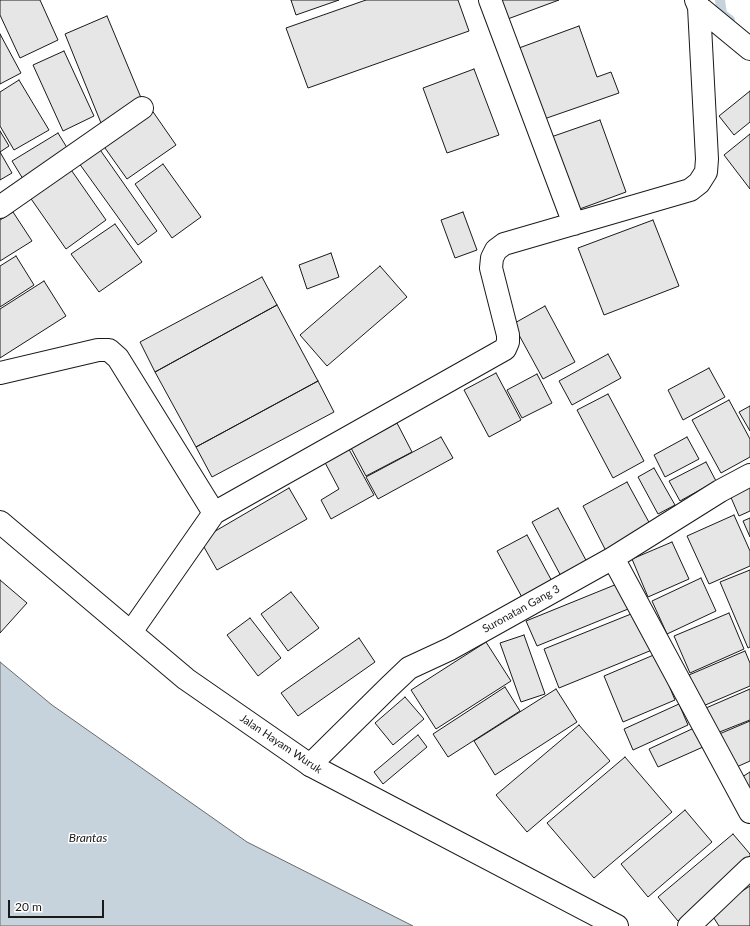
<!DOCTYPE html>
<html>
<head>
<meta charset="utf-8">
<style>
	body { margin:0 }
	#map { position:relative; width:750px; height:926px; overflow:hidden; background:#fff; font-family:Lato,sans-serif }
	canvas { display:block }
	.scale { position:absolute; left:8px; top:900px; width:96px; height:18px; box-sizing:border-box; border:2px solid #1a1a1a; border-top:0; padding-left:5px; font-size:12px; line-height:14px; white-space:nowrap; color:#1a1a1a; -webkit-text-stroke:3px #fff; paint-order:stroke }
</style>
</head>
<body>
<div id="map">
<canvas width="750" height="926"></canvas>
<div class="scale">20 m</div>
</div>
<script>
const context = document.querySelector('canvas').getContext('2d');
context.lineJoin = 'round';
function paint(path, color) {
  context.fillStyle = color;
  context.fill(path, 'evenodd');
}
function poly(rows) {
  const path = new Path2D();
  for (const r of rows) {
    path.moveTo(r[0], r[1]);
    for (let i = 2; i < r.length; i += 2) path.lineTo(r[i], r[i + 1]);
  }
  return path;
}
function stroke(path, color, width, dash) {
  context.strokeStyle = color;
  context.lineWidth = width;
  context.lineCap = dash ? 'butt' : 'round';
  context.setLineDash(dash || []);
  context.stroke(path);
}
function drawText(font, color, halo, rows, align = 'center') {
  context.font = font + ' Lato,sans-serif';
  context.lineWidth = 3;
  context.setLineDash([]);
  context.textBaseline = 'middle';
  context.strokeStyle = halo;
  context.fillStyle = color;
  for (const [text, x, y, turn = 0] of rows) {
    context.save();
    context.translate(x, y);
    context.rotate((+turn || 0) * Math.PI / 180);
    context.textAlign = isNaN(turn) ? turn : align;
    if (halo) context.strokeText(text, 0, 0);
    context.fillText(text, 0, 0);
    context.restore();
  }
}
const water = poly([
	[0,662,52,705,247,842,413,926,0,926,0,662]
]);
const stream = poly([
	[720,0,722,14,730,20]
]);
const building = poly([
	[0,0,40,0,58,40,20,58,0,15,0,0],
	[291,0,339,0,296,15,291,0],
	[366,0,458,0,469,31,308,88,286,28,366,0],
	[497,0,559,0,505,20,497,0],
	[107,16,144,105,101,123,65,34,107,16],
	[579,26,597,77,611,72,619,93,544,119,519,48,579,26],
	[0,34,21,73,0,84,0,34],
	[64,51,94,116,63,131,33,65,64,51],
	[474,69,499,135,447,153,423,88,474,69],
	[19,80,49,130,14,150,0,126,0,92,19,80],
	[750,91,750,122,734,135,719,116,750,91],
	[149,106,176,145,127,179,100,141,149,106],
	[600,120,626,192,577,210,551,137,600,120],
	[0,131,9,146,0,152,0,131],
	[58,133,69,151,23,179,12,161,58,133],
	[750,134,750,189,724,155,750,134],
	[96,144,157,231,138,245,76,159,96,144],
	[0,152,12,173,0,180,0,152],
	[67,164,106,220,66,249,27,193,67,164],
	[163,164,201,217,172,238,135,184,163,164],
	[13,212,32,241,0,261,0,220,13,212],
	[463,212,477,250,455,258,441,220,463,212],
	[653,220,679,286,604,315,578,248,653,220],
	[115,224,142,262,99,292,71,254,115,224],
	[331,253,339,277,307,289,299,265,331,253],
	[16,256,34,285,0,307,0,266,16,256],
	[380,266,407,297,327,366,300,335,380,266],
	[262,277,277,305,155,372,140,342,262,277],
	[44,281,66,316,0,358,0,309,44,281],
	[277,305,318,381,196,447,155,372,277,305],
	[545,306,575,362,543,379,513,324,545,306],
	[608,354,621,378,572,405,559,381,608,354],
	[709,368,725,397,683,420,668,390,709,368],
	[496,373,521,420,489,437,464,390,496,373],
	[537,374,552,403,522,418,507,390,537,374],
	[318,381,334,412,212,477,196,447,318,381],
	[608,394,644,461,613,478,577,410,608,394],
	[729,400,750,439,750,457,721,473,692,420,729,400],
	[750,406,750,431,739,412,750,406],
	[397,423,412,452,366,476,351,448,397,423],
	[441,437,453,458,378,499,366,477,441,437],
	[687,437,699,459,665,477,654,455,687,437],
	[345,442,374,495,331,519,321,500,339,489,321,455,345,442],
	[706,462,716,481,680,501,669,481,706,462],
	[654,468,675,505,658,514,638,477,654,468],
	[627,482,651,526,606,551,583,506,627,482],
	[750,482,750,511,739,516,729,493,750,482],
	[289,488,307,519,217,570,200,540,289,488],
	[558,508,588,564,562,578,532,522,558,508],
	[734,515,750,551,750,566,709,584,687,536,734,515],
	[750,518,750,537,743,521,750,518],
	[527,535,554,585,524,601,497,551,527,535],
	[672,542,689,579,648,597,632,559,672,542],
	[750,570,750,647,748,648,720,582,750,570],
	[701,578,716,611,667,634,652,601,701,578],
	[0,580,27,603,0,633,0,580],
	[622,582,633,607,537,646,526,621,622,582],
	[291,592,319,628,288,651,261,614,291,592],
	[636,612,652,650,559,688,544,649,636,612],
	[729,613,744,649,690,673,674,636,729,613],
	[250,618,281,658,258,676,227,635,250,618],
	[524,635,545,694,521,702,500,643,524,635],
	[359,638,375,662,298,716,281,693,359,638],
	[486,642,511,681,436,729,411,690,486,642],
	[745,651,750,663,750,686,703,706,689,675,745,651],
	[656,654,675,700,623,722,604,676,656,654],
	[505,687,520,711,448,757,433,734,505,687],
	[556,689,577,722,495,775,474,741,556,689],
	[750,689,750,720,717,733,706,708,750,689],
	[405,697,424,719,393,745,375,723,405,697],
	[679,704,688,725,633,750,624,729,679,704],
	[750,721,750,761,732,769,717,735,750,721],
	[579,725,610,761,527,832,496,795,579,725],
	[694,728,703,747,658,767,649,749,694,728],
	[418,735,427,747,383,784,374,772,418,735],
	[625,757,672,812,594,878,547,823,625,757],
	[750,772,750,789,742,777,750,772],
	[685,810,712,842,648,897,621,864,685,810],
	[733,834,750,854,750,860,678,921,658,897,733,834],
	[750,886,750,926,719,926,710,912,750,886]
]);
const minor = poly([
	[490,0,574,224],
	[699,7,750,49],
	[0,207,142,108],
	[0,373,98,350,109,350,118,358,214,513],
	[613,558,750,812],
	[131,632,214,513,505,349,508,342,508,335,491,268,492,258,496,250,504,244,690,190,699,183,706,172,707,159,699,7,696,0],
	[310,765,389,687,409,668,450,649,613,558,720,491,750,475],
	[689,926,750,868]
]);
const secondary = poly([
	[0,522,186,679,310,765,617,926]
]);
const streetNames = [
	["Suronatan Gang 3",521,609,-29],
	["Jalan Hayam Wuruk",281,744,34]
];
const waterNames = [
	["Brantas",88,838]
];
paint(water, '#c6d2dc');
stroke(water, '#6a6a6a', 1);
stroke(stream, '#c6d2dc', 10);
paint(building, '#e6e6e6');
stroke(building, '#1a1a1a', 1);
stroke(minor, '#1a1a1a', 24);
stroke(secondary, '#1a1a1a', 24);
stroke(minor, '#fff', 22);
stroke(secondary, '#fff', 22);
drawText('11px', '#1a1a1a', '#fff', streetNames);
drawText('italic 12px', '#1a1a1a', '#fff', waterNames);
</script>
</body>
</html>
